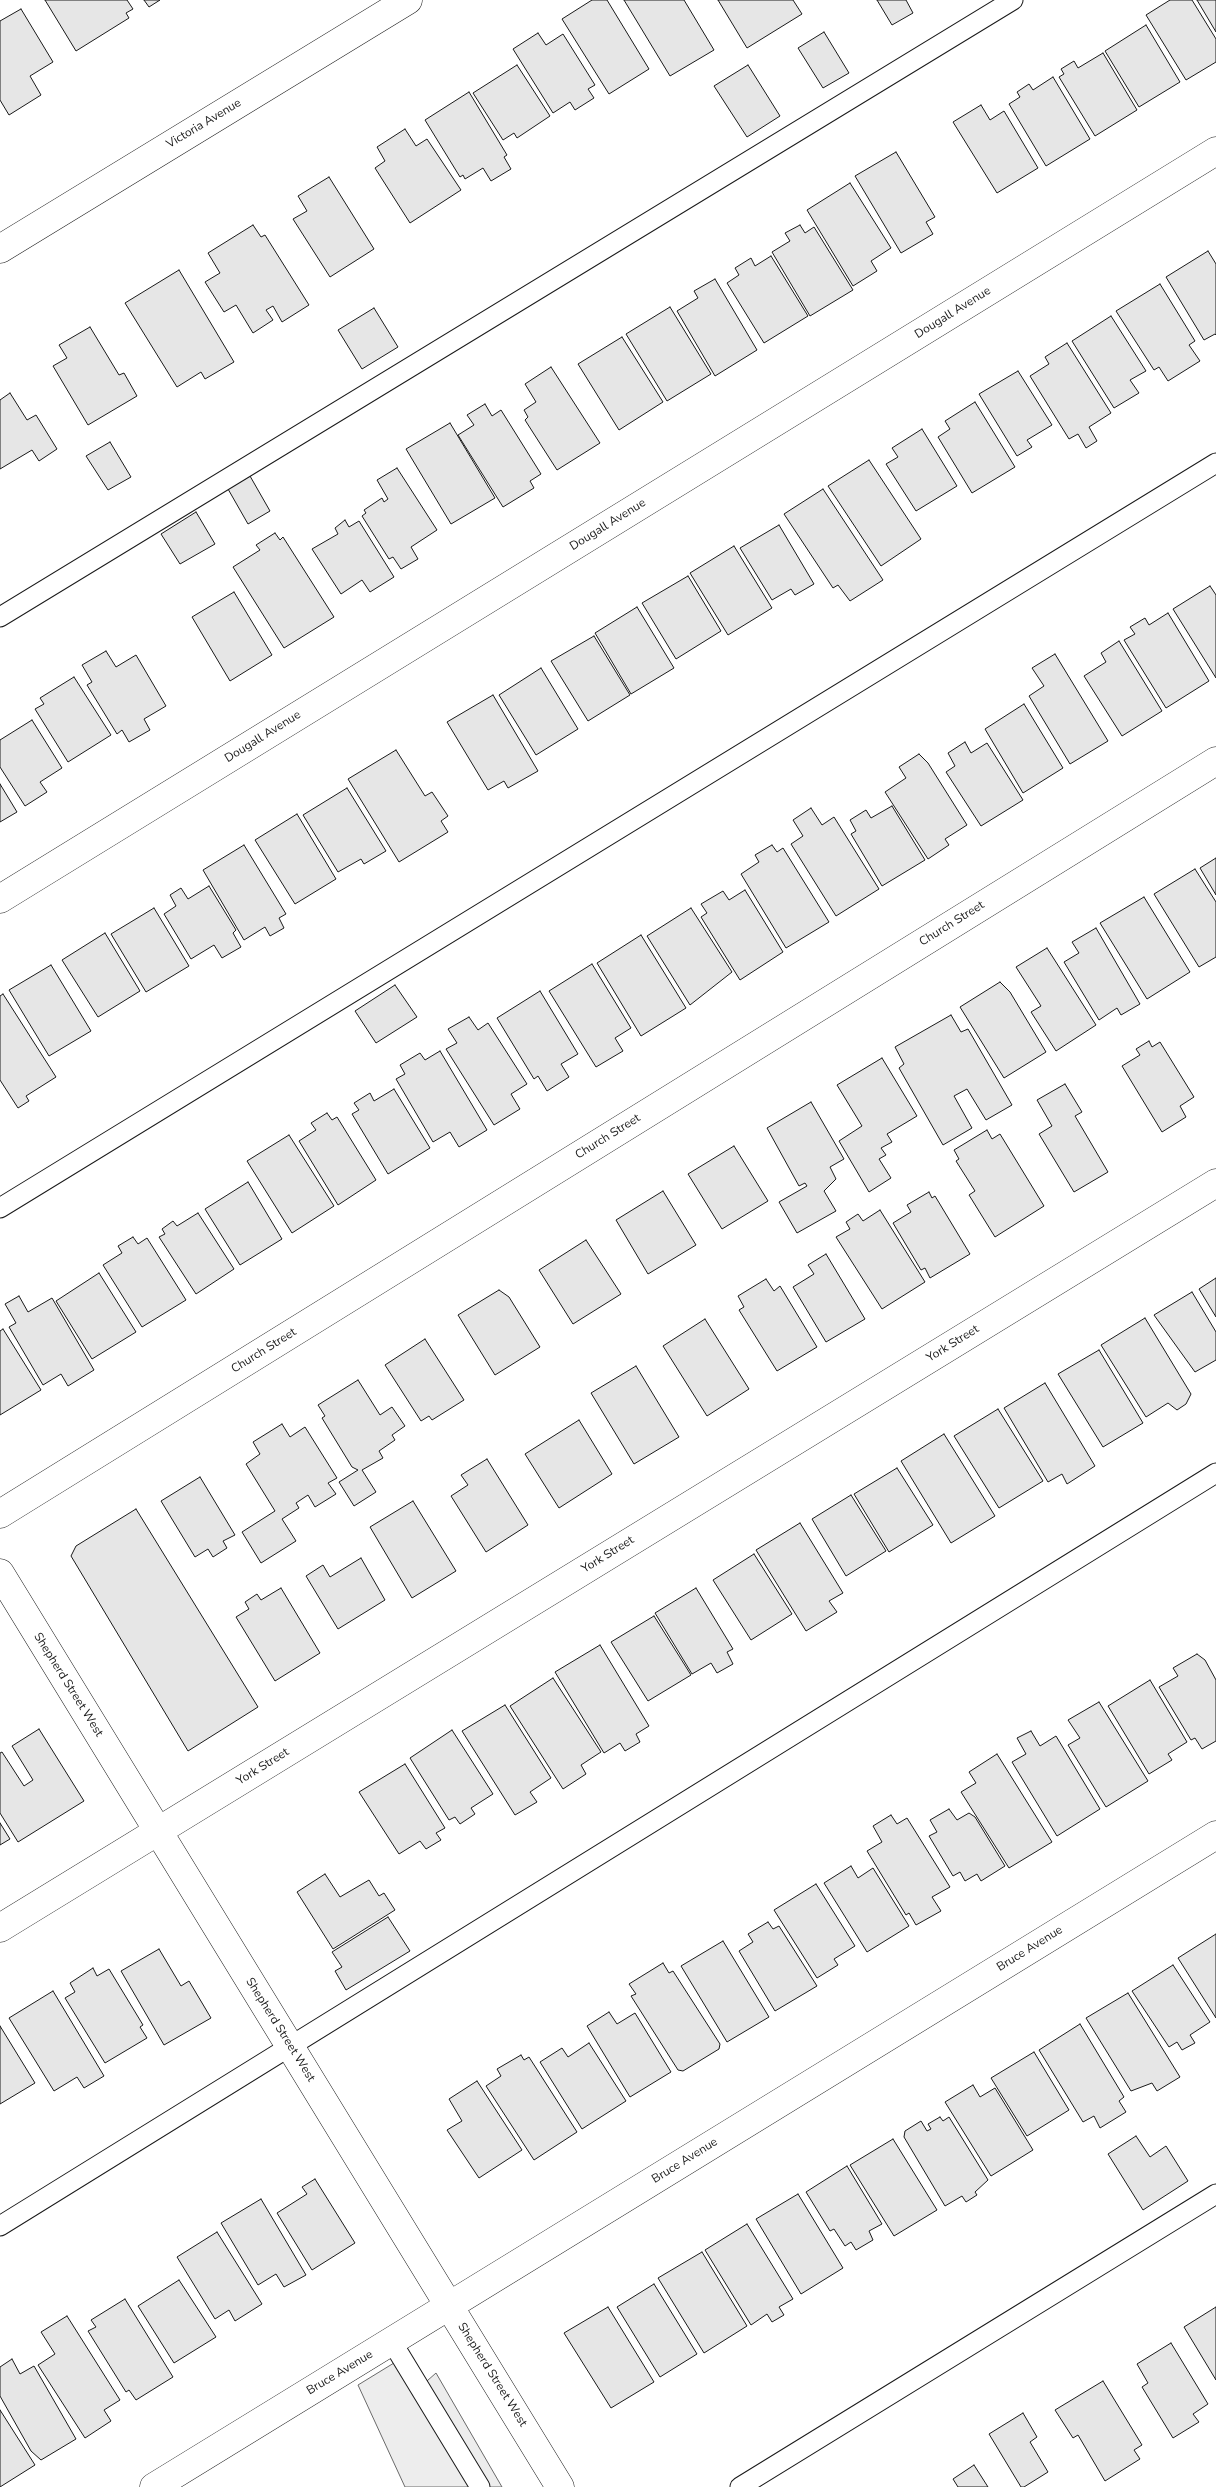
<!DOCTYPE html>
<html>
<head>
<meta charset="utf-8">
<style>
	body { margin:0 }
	canvas { display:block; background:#fff }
</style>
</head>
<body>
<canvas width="1216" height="2487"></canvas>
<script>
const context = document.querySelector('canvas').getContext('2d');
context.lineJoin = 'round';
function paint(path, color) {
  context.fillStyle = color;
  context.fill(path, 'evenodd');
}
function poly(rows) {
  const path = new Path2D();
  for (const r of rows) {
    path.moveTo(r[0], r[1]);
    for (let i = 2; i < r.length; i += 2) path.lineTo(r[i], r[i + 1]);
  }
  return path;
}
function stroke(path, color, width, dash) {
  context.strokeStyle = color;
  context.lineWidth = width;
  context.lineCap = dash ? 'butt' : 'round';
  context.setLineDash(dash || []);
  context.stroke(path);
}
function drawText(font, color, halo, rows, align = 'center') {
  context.font = font + ' "Nunito Sans",sans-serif';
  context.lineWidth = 4;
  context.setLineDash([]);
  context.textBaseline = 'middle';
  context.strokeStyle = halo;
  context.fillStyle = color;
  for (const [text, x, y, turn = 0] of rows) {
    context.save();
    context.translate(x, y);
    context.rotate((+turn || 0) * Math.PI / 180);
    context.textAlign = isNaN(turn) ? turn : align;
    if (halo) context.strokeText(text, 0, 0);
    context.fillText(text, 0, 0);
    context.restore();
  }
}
const built = poly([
	[407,2355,419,2388,436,2373,502,2487,405,2487,358,2385,407,2355]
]);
const building = poly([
	[45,0,127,0,133,9,126,13,129,18,76,51,45,0],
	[144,0,160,0,149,7,144,0],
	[592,0,607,0,649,69,609,94,562,19,592,0],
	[624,0,684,0,714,50,670,76,624,0],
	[718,0,793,0,802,14,747,48,718,0],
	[877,0,906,0,913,13,892,25,877,0],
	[1170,0,1192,0,1216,39,1216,62,1186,80,1146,15,1170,0],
	[1197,0,1216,0,1216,32,1197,0],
	[21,9,53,62,30,76,41,95,9,115,0,100,0,21,21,9],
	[1146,25,1180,82,1139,107,1105,51,1146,25],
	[824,32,849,73,823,88,798,48,824,32],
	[538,33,546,45,563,34,595,85,588,89,594,98,575,110,570,102,553,113,513,49,538,33],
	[1103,53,1137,110,1095,136,1059,77,1064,74,1061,69,1074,61,1078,68,1103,53],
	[517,65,550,116,517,138,514,133,503,140,473,93,517,65],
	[748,65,780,116,747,137,714,86,748,65],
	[1053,77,1090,139,1046,166,1009,104,1020,97,1017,92,1029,84,1033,90,1053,77],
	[469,92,507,155,504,157,511,169,491,181,483,168,465,179,463,175,460,177,425,120,469,92],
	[981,105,990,120,1004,111,1038,168,997,193,953,122,981,105],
	[405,129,416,146,427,139,461,190,410,223,375,168,385,161,377,147,405,129],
	[896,152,935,217,926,222,933,234,901,253,855,176,896,152],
	[329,177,374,249,330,277,293,219,307,211,298,196,329,177],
	[850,183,891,248,871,261,877,271,853,286,807,210,850,183],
	[253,225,261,237,265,235,309,305,282,322,273,306,266,310,273,320,253,333,236,305,224,312,205,282,220,273,208,253,253,225],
	[800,225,805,233,814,227,853,290,810,316,772,252,790,241,785,233,800,225],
	[1208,251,1216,264,1216,335,1215,334,1204,340,1166,277,1208,251],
	[771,256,808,316,764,343,727,283,739,275,735,268,751,258,755,266,771,256],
	[179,270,234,362,205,379,201,372,177,387,125,303,179,270],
	[715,279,757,350,715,376,677,311,698,298,694,291,715,279],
	[1160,284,1195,341,1189,345,1200,361,1168,381,1159,367,1154,370,1116,311,1160,284],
	[670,307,711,374,667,401,626,334,670,307],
	[374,308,398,347,362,369,338,330,374,308],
	[1111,316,1146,371,1130,380,1139,393,1114,408,1072,341,1111,316],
	[90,327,119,375,124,373,137,396,88,425,53,366,67,358,59,345,90,327],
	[622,337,663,402,619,430,578,364,622,337],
	[1067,343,1111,413,1089,427,1097,441,1086,448,1078,434,1069,439,1030,376,1049,364,1045,357,1067,343],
	[551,367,600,443,557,470,525,420,528,417,524,410,536,402,525,384,551,367],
	[1018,371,1052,425,1027,440,1032,447,1017,456,979,394,1018,371],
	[10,393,27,420,36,415,57,449,39,461,32,450,0,469,0,400,10,393],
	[975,402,1015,467,972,493,938,437,950,429,945,421,975,402],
	[485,404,492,416,501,410,541,474,530,481,534,488,503,507,458,435,474,425,467,415,485,404],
	[450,423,495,498,451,524,406,449,450,423],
	[922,429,957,486,916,511,886,464,898,457,892,448,922,429],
	[110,442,131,477,108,490,86,456,110,442],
	[869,460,921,539,881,566,828,486,869,460],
	[397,468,437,530,411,547,418,559,401,569,393,557,389,559,362,516,366,513,364,510,382,498,384,502,388,499,377,480,397,468],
	[250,476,270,511,248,524,228,489,250,476],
	[823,489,883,580,850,601,838,585,833,588,784,514,823,489],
	[196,512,215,544,180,564,161,534,196,512],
	[345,520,349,527,359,521,394,577,370,592,362,580,341,594,312,549,338,534,335,528,345,520],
	[779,525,814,584,795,595,791,589,772,600,740,548,779,525],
	[275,533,280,540,283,537,334,617,284,648,233,567,260,550,256,545,275,533],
	[734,546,772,608,728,635,690,573,734,546],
	[688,576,721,631,676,659,642,603,688,576],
	[1210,586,1216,595,1216,678,1173,609,1210,586],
	[234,592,272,655,230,681,192,617,234,592],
	[637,607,674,668,631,694,595,633,637,607],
	[1168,613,1209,681,1166,708,1124,640,1135,634,1130,627,1145,618,1149,625,1168,613],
	[594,636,630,695,588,721,551,661,594,636],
	[1119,641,1162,711,1122,736,1084,676,1106,662,1101,653,1119,641],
	[106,651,116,667,136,655,166,706,144,719,150,730,129,742,122,730,117,734,87,685,92,682,82,665,106,651],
	[1055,654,1108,741,1070,764,1029,696,1044,686,1032,668,1055,654],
	[541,668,578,729,536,755,499,695,541,668],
	[74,677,111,735,68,762,35,709,44,704,40,698,74,677],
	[493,695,538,771,508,788,504,781,488,790,447,722,493,695],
	[1024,704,1063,768,1023,793,985,729,1024,704],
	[32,720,62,768,40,782,47,792,25,806,0,767,0,740,32,720],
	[965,742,971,753,987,743,1023,800,981,826,946,772,955,766,948,753,965,742],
	[396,750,425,796,432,792,448,816,441,821,448,832,399,862,348,779,396,750],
	[919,754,928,763,967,825,945,839,949,845,928,859,885,792,906,778,899,767,919,754],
	[0,784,17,812,0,822,0,784],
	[347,788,386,851,364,864,361,859,338,872,303,815,347,788],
	[892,806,925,860,882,886,851,834,856,831,850,820,866,810,871,818,892,806],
	[811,808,822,825,834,817,879,889,836,916,791,844,803,836,793,820,811,808],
	[297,814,336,879,295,904,255,840,297,814],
	[244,845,286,914,279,918,284,928,270,936,265,927,244,940,203,870,244,845],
	[772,845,777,852,783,848,829,922,786,948,741,874,759,862,755,855,772,845],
	[1216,858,1216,895,1200,868,1216,858],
	[1195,869,1216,902,1216,957,1199,967,1154,894,1195,869],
	[209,886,236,930,233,933,241,947,222,958,214,945,191,959,164,914,176,906,170,895,181,888,188,899,209,886],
	[745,890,783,952,740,980,701,917,707,913,701,904,723,891,729,900,745,890],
	[1144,897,1190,972,1147,999,1100,923,1144,897],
	[154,908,189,966,146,992,111,934,154,908],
	[691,908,732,972,690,1005,647,936,691,908],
	[1096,928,1140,1004,1121,1015,1117,1008,1099,1020,1064,962,1079,953,1072,942,1096,928],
	[105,933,140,991,98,1017,62,960,105,933],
	[641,935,686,1008,641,1036,597,963,641,935],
	[1047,948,1096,1025,1056,1051,1031,1012,1041,1006,1016,967,1047,948],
	[592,964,631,1028,615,1038,623,1051,596,1067,549,991,592,964],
	[51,965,91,1031,49,1056,9,990,51,965],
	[1000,982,1010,992,1046,1052,1004,1078,960,1007,1000,982],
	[395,985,417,1017,376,1043,355,1011,395,985],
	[540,991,578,1054,561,1064,569,1077,547,1091,538,1076,534,1079,497,1018,540,991],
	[3,994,56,1077,26,1096,29,1101,18,1108,0,1080,0,996,3,994],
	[951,1015,961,1032,968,1029,1012,1105,986,1120,967,1089,954,1096,972,1128,943,1145,899,1068,904,1064,895,1047,951,1015],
	[469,1017,478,1030,488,1023,527,1084,511,1094,520,1109,494,1125,446,1049,457,1043,448,1029,469,1017],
	[1149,1041,1152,1047,1160,1042,1194,1097,1180,1106,1186,1117,1162,1132,1122,1066,1140,1055,1136,1049,1149,1041],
	[440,1051,487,1130,459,1147,450,1132,433,1142,396,1079,405,1074,400,1065,420,1053,425,1060,440,1051],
	[882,1058,917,1116,887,1134,892,1142,881,1148,886,1155,879,1159,891,1178,869,1192,839,1141,862,1126,837,1085,882,1058],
	[1065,1084,1082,1112,1075,1116,1108,1172,1074,1192,1039,1134,1052,1126,1037,1100,1065,1084],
	[394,1089,430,1148,388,1174,352,1114,359,1110,354,1103,370,1093,374,1101,394,1089],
	[811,1102,844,1159,830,1167,836,1179,824,1191,836,1211,797,1233,779,1202,807,1186,805,1183,799,1186,767,1128,811,1102],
	[327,1113,332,1120,337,1117,376,1180,338,1205,299,1141,316,1130,311,1123,327,1113],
	[987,1130,992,1139,1000,1134,1044,1206,995,1237,969,1195,975,1191,956,1161,959,1159,954,1150,987,1130],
	[289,1135,334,1206,292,1233,247,1161,289,1135],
	[734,1146,768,1201,722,1229,688,1174,734,1146],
	[248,1182,282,1239,240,1265,205,1209,248,1182],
	[663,1191,696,1245,648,1274,616,1220,663,1191],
	[929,1192,932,1198,935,1196,970,1254,930,1278,925,1268,921,1270,893,1223,911,1212,907,1205,929,1192],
	[880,1210,925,1282,882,1309,836,1237,850,1229,846,1222,858,1214,863,1221,880,1210],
	[198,1213,234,1269,196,1294,159,1237,165,1234,162,1229,173,1221,177,1226,198,1213],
	[133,1237,138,1244,147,1238,186,1300,142,1327,103,1265,122,1253,118,1246,133,1237],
	[586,1240,621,1294,573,1324,539,1270,586,1240],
	[826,1254,865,1319,826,1342,793,1287,814,1274,808,1265,826,1254],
	[99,1273,136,1332,92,1359,56,1301,99,1273],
	[1216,1278,1216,1317,1199,1289,1216,1278],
	[766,1279,774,1291,780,1286,817,1347,777,1371,739,1310,744,1307,738,1296,766,1279],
	[499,1290,509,1297,540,1347,495,1375,458,1315,499,1290],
	[1192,1292,1216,1332,1216,1360,1195,1372,1154,1315,1192,1292],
	[19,1296,28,1312,52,1298,94,1370,68,1386,61,1374,43,1385,9,1327,16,1323,5,1304,19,1296],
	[1145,1318,1191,1394,1186,1404,1177,1410,1168,1403,1146,1417,1101,1345,1145,1318],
	[705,1319,749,1389,707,1416,663,1346,705,1319],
	[3,1329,41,1390,0,1415,0,1331,3,1329],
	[425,1339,464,1400,432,1420,429,1416,421,1421,385,1365,425,1339],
	[1099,1350,1143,1423,1103,1447,1058,1374,1099,1350],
	[636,1366,679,1437,634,1464,591,1393,636,1366],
	[358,1380,380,1415,392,1407,405,1426,392,1435,395,1440,379,1451,383,1458,362,1470,376,1492,354,1506,339,1482,358,1470,352,1467,322,1418,325,1416,318,1405,358,1380],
	[1045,1383,1095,1466,1067,1484,1062,1474,1048,1482,1004,1408,1045,1383],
	[998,1409,1043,1481,999,1508,954,1436,998,1409],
	[579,1420,612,1474,559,1508,525,1454,579,1420],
	[282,1424,290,1437,305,1427,337,1478,328,1483,336,1494,315,1507,308,1495,296,1503,299,1508,282,1519,296,1541,261,1563,242,1532,275,1511,246,1464,260,1454,253,1442,282,1424],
	[944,1434,995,1516,951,1543,901,1461,944,1434],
	[487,1459,528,1525,486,1552,451,1496,468,1485,461,1475,487,1459],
	[897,1468,933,1525,889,1552,854,1494,897,1468],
	[200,1477,235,1535,223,1541,227,1548,213,1557,208,1549,195,1557,161,1501,200,1477],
	[851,1495,886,1551,846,1576,812,1519,851,1495],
	[413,1501,456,1571,412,1598,370,1527,413,1501],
	[136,1509,258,1707,188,1751,71,1556,76,1546,136,1509],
	[800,1523,843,1593,829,1601,837,1612,806,1631,756,1550,800,1523],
	[754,1554,792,1614,751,1640,713,1580,754,1554],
	[361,1558,385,1600,338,1629,306,1576,323,1565,330,1577,361,1558],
	[281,1588,320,1653,275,1681,236,1617,249,1609,245,1602,257,1594,261,1600,281,1588],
	[696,1588,733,1649,727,1652,733,1664,717,1673,711,1663,692,1674,655,1613,696,1588],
	[654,1616,691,1675,648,1701,611,1642,654,1616],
	[600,1645,649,1726,636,1734,640,1742,625,1751,620,1743,604,1753,555,1672,600,1645],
	[1197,1654,1205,1660,1216,1680,1216,1741,1202,1749,1195,1738,1191,1740,1159,1687,1178,1676,1173,1668,1197,1654],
	[553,1678,601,1752,581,1765,586,1774,563,1789,510,1706,553,1678],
	[1150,1680,1187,1742,1168,1754,1172,1760,1149,1774,1108,1706,1150,1680],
	[1099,1702,1148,1781,1106,1807,1068,1745,1080,1738,1068,1720,1099,1702],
	[505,1705,551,1778,530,1792,537,1802,515,1815,462,1731,505,1705],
	[39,1729,84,1801,18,1842,0,1813,0,1753,2,1752,24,1786,33,1780,12,1746,39,1729],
	[452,1730,493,1794,471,1808,475,1814,460,1824,455,1817,449,1820,410,1758,452,1730],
	[1031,1731,1040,1746,1056,1736,1100,1809,1057,1836,1012,1762,1026,1754,1017,1738,1031,1731],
	[997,1754,1052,1842,1009,1868,961,1792,976,1783,969,1772,997,1754],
	[405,1764,445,1828,436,1833,441,1840,426,1849,420,1841,399,1854,359,1792,405,1764],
	[949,1809,957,1820,969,1813,975,1817,1005,1866,981,1881,977,1874,965,1881,960,1872,953,1876,929,1836,937,1832,930,1820,949,1809],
	[891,1815,897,1824,907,1818,950,1887,932,1897,941,1911,916,1925,909,1913,906,1915,867,1851,882,1842,873,1826,891,1815],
	[0,1823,10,1839,0,1845,0,1823],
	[851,1866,858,1878,873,1868,909,1926,867,1952,824,1883,851,1866],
	[325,1874,340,1897,369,1880,379,1896,384,1893,395,1910,333,1949,297,1892,325,1874],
	[816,1884,855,1946,834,1959,838,1965,817,1978,774,1910,816,1884],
	[388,1917,410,1951,346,1990,335,1971,342,1967,332,1952,388,1917],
	[768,1922,773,1929,779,1926,817,1986,775,2011,739,1951,753,1942,748,1934,768,1922],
	[1216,1934,1216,2018,1178,1958,1216,1934],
	[723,1941,769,2017,727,2042,681,1966,723,1941],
	[159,1949,181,1986,189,1981,211,2018,164,2045,121,1971,159,1949],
	[663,1963,669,1973,673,1971,720,2044,719,2049,683,2071,678,2070,631,1996,636,1994,629,1984,663,1963],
	[1173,1965,1210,2022,1190,2035,1195,2043,1182,2050,1177,2042,1169,2047,1132,1991,1173,1965],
	[93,1968,97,1976,109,1969,143,2025,140,2027,147,2038,105,2063,65,1998,75,1992,70,1983,93,1968],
	[53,1991,104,2076,84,2088,77,2077,54,2091,9,2018,53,1991],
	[1128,1993,1180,2077,1157,2091,1152,2083,1131,2091,1086,2018,1128,1993],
	[609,2012,617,2024,635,2013,671,2072,630,2097,587,2026,609,2012],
	[1080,2024,1124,2097,1119,2101,1126,2112,1100,2128,1094,2116,1083,2122,1039,2050,1080,2024],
	[0,2026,35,2083,0,2104,0,2026],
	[589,2043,626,2101,582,2129,540,2062,562,2048,568,2057,589,2043],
	[1034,2052,1069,2110,1027,2136,991,2078,1034,2052],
	[521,2055,524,2060,529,2057,577,2132,534,2160,486,2086,501,2076,497,2069,521,2055],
	[477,2081,522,2150,479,2178,447,2130,462,2121,449,2099,477,2081],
	[973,2085,980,2097,995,2088,1033,2150,991,2176,945,2102,973,2085],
	[940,2117,943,2121,949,2117,988,2180,975,2192,977,2195,966,2202,962,2196,945,2206,904,2137,905,2131,921,2121,927,2131,931,2129,928,2124,940,2117],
	[1136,2136,1150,2157,1166,2146,1188,2181,1143,2210,1108,2154,1136,2136],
	[893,2139,937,2210,894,2236,850,2165,893,2139],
	[847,2166,882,2224,869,2231,873,2240,856,2250,851,2242,845,2246,834,2229,830,2231,806,2192,847,2166],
	[315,2179,355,2243,312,2270,277,2213,307,2194,302,2187,315,2179],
	[798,2194,843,2268,801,2294,756,2219,798,2194],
	[261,2199,306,2275,284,2287,276,2274,258,2285,221,2223,261,2199],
	[747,2224,793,2299,779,2307,784,2315,772,2322,767,2314,751,2325,705,2250,747,2224],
	[217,2232,262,2304,235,2321,229,2310,215,2319,177,2257,217,2232],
	[702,2252,747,2326,704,2353,658,2278,702,2252],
	[179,2280,216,2337,174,2363,138,2306,179,2280],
	[654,2284,697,2354,660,2377,617,2307,654,2284],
	[125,2299,173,2377,136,2400,129,2390,126,2392,88,2331,96,2327,91,2320,125,2299],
	[608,2307,654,2382,611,2408,564,2333,608,2307],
	[1216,2307,1216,2380,1184,2327,1216,2307],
	[67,2316,120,2400,104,2410,111,2421,85,2438,38,2365,55,2354,41,2332,67,2316],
	[1171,2343,1208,2404,1193,2414,1199,2422,1173,2438,1142,2387,1148,2383,1137,2364,1171,2343],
	[12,2359,20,2374,34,2366,76,2439,41,2460,31,2451,0,2396,0,2367,12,2359],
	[1103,2381,1142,2445,1134,2450,1140,2459,1105,2481,1078,2435,1073,2438,1055,2410,1103,2381],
	[0,2410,35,2465,0,2487,0,2410],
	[1023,2413,1037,2437,1030,2442,1048,2472,1024,2487,1021,2487,989,2434,1023,2413],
	[974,2465,988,2487,958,2487,953,2479,974,2465]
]);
const lane = poly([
	[0,617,1013,0],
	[0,1208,1216,463],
	[0,2226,1216,1473],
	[392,2342,480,2487],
	[740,2487,1216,2194]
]);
const street = poly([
	[0,249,408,0],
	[0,899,1216,151],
	[0,1514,1216,761],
	[0,1573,560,2487],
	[0,1928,1216,1183],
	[154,2487,1216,1835]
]);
const streetNames = [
	["Victoria Avenue",204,124,-31],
	["Dougall Avenue",953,313,-32],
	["Dougall Avenue",608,525,-32],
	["Dougall Avenue",263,737,-32],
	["Church Street",952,924,-32],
	["Church Street",608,1137,-32],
	["York Street",953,1344,-32],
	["Church Street",264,1351,-32],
	["York Street",608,1555,-32],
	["Shepherd Street West",68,1685,58],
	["York Street",263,1767,-32],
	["Bruce Avenue",1030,1949,-32],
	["Shepherd Street West",280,2030,58],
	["Bruce Avenue",685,2161,-32],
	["Bruce Avenue",340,2373,-31],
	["Shepherd Street West",492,2375,58]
];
paint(built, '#ededed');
stroke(built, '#6a6a6a', 1);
paint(building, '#e6e6e6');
stroke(building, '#1a1a1a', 1);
stroke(lane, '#1a1a1a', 21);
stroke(street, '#1a1a1a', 29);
stroke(lane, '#fff', 19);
stroke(street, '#fff', 28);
drawText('12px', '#1a1a1a', '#fff', streetNames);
</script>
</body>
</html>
